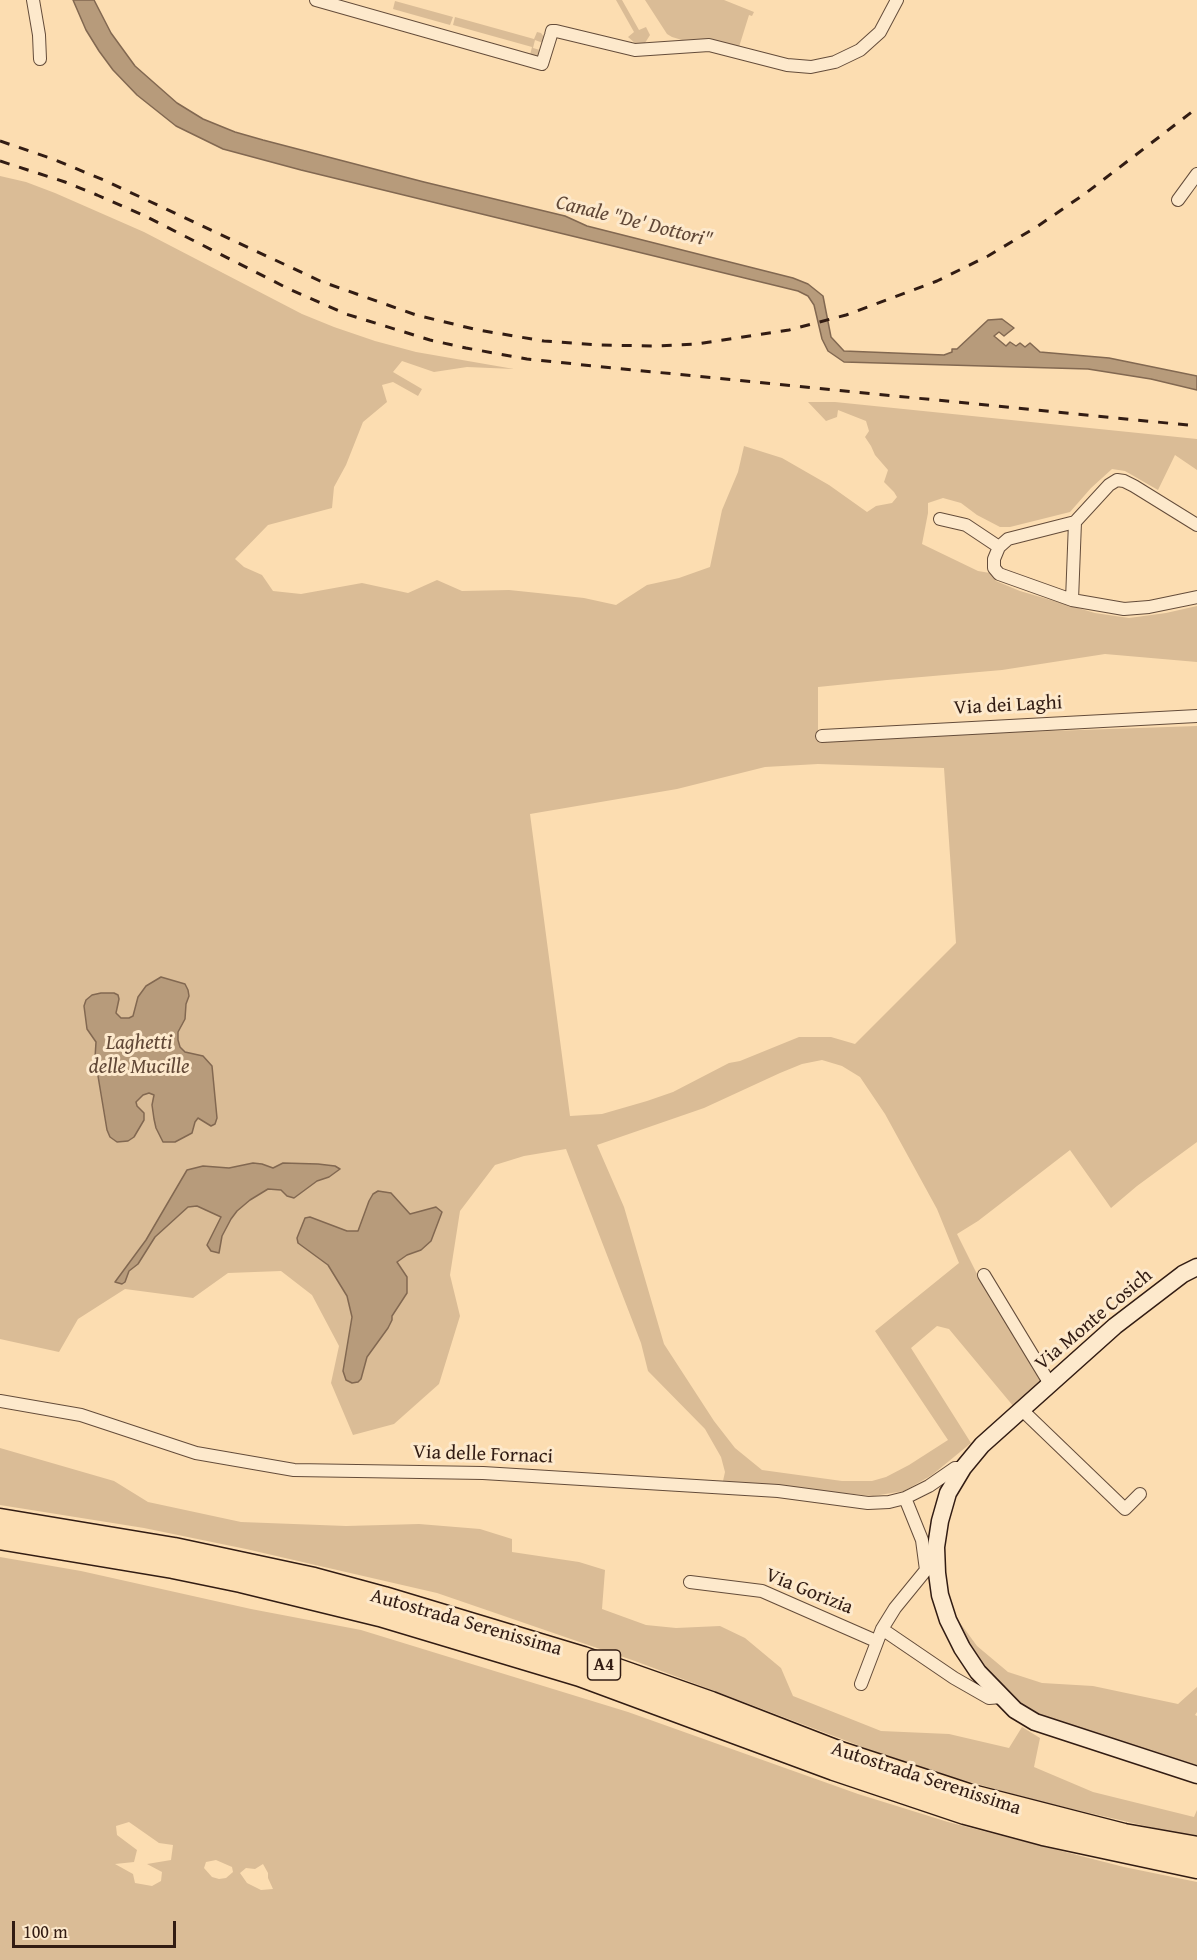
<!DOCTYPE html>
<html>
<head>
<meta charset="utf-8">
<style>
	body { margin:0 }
	#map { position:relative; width:1197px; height:1960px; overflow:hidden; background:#fcddb1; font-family:"Gentium Book Plus",serif }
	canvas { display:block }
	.scale { position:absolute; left:12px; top:1921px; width:164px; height:27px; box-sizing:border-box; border:3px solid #321c13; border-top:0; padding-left:8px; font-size:18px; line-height:21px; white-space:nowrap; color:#321c13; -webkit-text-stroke:4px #fde9cc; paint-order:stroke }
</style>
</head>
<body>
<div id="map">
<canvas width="1197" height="1960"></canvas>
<div class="scale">100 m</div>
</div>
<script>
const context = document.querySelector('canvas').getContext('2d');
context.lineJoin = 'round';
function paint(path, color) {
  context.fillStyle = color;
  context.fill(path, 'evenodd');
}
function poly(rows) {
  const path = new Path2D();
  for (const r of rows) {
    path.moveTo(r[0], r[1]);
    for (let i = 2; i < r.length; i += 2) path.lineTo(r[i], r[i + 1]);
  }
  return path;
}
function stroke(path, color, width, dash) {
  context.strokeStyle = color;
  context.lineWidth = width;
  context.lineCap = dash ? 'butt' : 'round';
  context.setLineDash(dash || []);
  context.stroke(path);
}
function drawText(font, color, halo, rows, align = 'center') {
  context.font = font + ' "Gentium Book Plus",serif';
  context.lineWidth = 6;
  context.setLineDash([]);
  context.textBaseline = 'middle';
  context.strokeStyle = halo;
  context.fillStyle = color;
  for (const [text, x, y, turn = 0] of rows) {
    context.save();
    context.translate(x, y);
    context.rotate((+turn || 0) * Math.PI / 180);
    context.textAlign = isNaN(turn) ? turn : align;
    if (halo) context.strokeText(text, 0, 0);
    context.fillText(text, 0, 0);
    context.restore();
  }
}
const green = poly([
	[616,0,622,0,639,30,646,27,650,35,645,43,636,44,628,37,634,32],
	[645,0,724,0,754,12,752,16,749,15,739,47,710,39,682,40,672,37,667,34],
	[395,1,453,17,450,25,393,9],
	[455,17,534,39,537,32,541,33,544,37,543,43,535,40,533,48,540,50,539,54,536,56,530,55,532,47,453,25],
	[0,176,26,182,55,193,144,232,302,314,334,327,375,341,416,352,514,369,467,367,434,372,402,361,393,372,422,389,418,396,393,382,382,385,387,402,363,422,346,465,334,487,332,508,268,525,235,559,244,567,262,575,273,591,301,594,362,583,408,593,437,580,462,591,509,590,538,593,584,598,616,605,647,585,679,578,710,567,722,510,738,472,744,446,782,458,829,485,867,512,876,506,892,503,897,497,894,492,884,482,888,470,875,455,871,446,865,437,869,431,866,421,838,410,837,417,826,421,808,402,835,402,1197,439,1197,470,1175,455,1158,490,1125,471,1112,469,1091,488,1070,512,1010,527,1000,527,977,515,961,503,943,498,928,503,928,513,922,544,978,571,990,573,996,581,1020,591,1095,613,1129,618,1166,613,1197,606,1197,662,1105,654,1002,670,887,680,818,687,818,739,1197,726,1197,1142,1137,1186,1111,1208,1070,1150,978,1221,957,1234,976,1272,1041,1381,1014,1407,949,1329,937,1326,911,1348,971,1443,932,1475,904,1491,873,1496,723,1481,725,1472,721,1457,705,1429,648,1371,641,1343,566,1149,524,1156,495,1165,460,1211,450,1275,460,1316,439,1384,394,1424,353,1435,331,1383,339,1346,312,1295,281,1271,228,1273,193,1298,125,1289,78,1319,59,1352,0,1339],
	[818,764,944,768,956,943,855,1044,831,1037,799,1037,740,1061,729,1063,673,1092,647,1101,602,1114,570,1116,530,814,677,789,765,767],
	[822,1060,842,1066,860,1077,885,1114,937,1209,959,1263,875,1331,948,1440,909,1465,886,1477,872,1481,842,1481,762,1470,735,1448,714,1421,664,1344,624,1207,597,1145,704,1108,780,1073,802,1064],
	[0,1448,114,1481,148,1502,241,1522,346,1526,419,1524,480,1529,512,1539,512,1552,579,1562,605,1570,602,1609,646,1625,676,1628,720,1626,745,1638,781,1668,793,1696,881,1731,949,1734,1009,1748,1022,1727,1040,1738,1034,1767,1093,1792,1194,1817,1197,1810,1197,1838,1038,1801,952,1777,876,1752,635,1661,437,1593,246,1549,144,1528,0,1505],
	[0,1557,81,1571,251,1609,361,1630,628,1712,858,1794,948,1822,1124,1867,1197,1882,1197,1960,0,1960],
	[129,1822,159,1843,173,1845,171,1860,147,1864,162,1872,161,1881,152,1886,135,1883,133,1874,115,1864,134,1862,137,1850,117,1835,116,1826],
	[216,1860,232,1867,233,1872,226,1878,219,1879,212,1877,204,1868,206,1862],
	[263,1864,268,1873,268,1878,273,1889,261,1890,247,1883,240,1873,246,1868,255,1869],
	[950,1609,977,1646,1008,1672,1042,1683,1093,1686,1178,1704,1197,1687,1197,1712,1195,1715,1197,1716,1197,1769,1063,1725,1020,1706,1007,1694,973,1654]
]);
const water = poly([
	[73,0,94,0,111,33,135,66,177,103,203,119,235,132,263,140,424,182,565,216,587,226,793,278,808,284,823,296,831,337,844,351,944,355,952,352,952,349,957,349,988,320,1002,319,1014,328,1004,336,999,332,994,336,1006,346,1010,342,1016,346,1020,343,1025,347,1030,343,1040,352,1109,358,1197,376,1197,390,1151,379,1088,369,844,362,828,351,822,339,814,305,808,296,798,291,301,170,223,149,176,126,137,95,113,70,99,51,86,30,73,0],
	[161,977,185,984,188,990,189,996,186,1004,185,1019,178,1032,178,1040,180,1047,185,1052,203,1056,212,1066,217,1118,215,1124,211,1126,198,1118,195,1122,192,1133,175,1142,163,1142,156,1128,154,1119,152,1105,154,1095,149,1093,143,1095,136,1102,137,1106,144,1113,144,1120,134,1137,128,1141,117,1142,110,1137,107,1130,95,1058,96,1042,87,1029,84,1006,86,1000,92,995,101,993,114,993,118,995,119,999,116,1013,121,1018,129,1018,133,1016,138,997,146,986,161,977],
	[253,1163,262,1164,273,1168,283,1163,318,1164,335,1166,340,1169,329,1177,317,1181,294,1198,287,1196,281,1190,268,1189,250,1200,237,1211,231,1219,222,1236,219,1253,211,1251,207,1245,221,1217,197,1206,188,1207,155,1237,138,1264,129,1271,125,1282,122,1284,115,1282,146,1240,187,1170,203,1166,229,1168,253,1163],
	[378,1191,391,1193,410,1214,436,1207,442,1212,431,1241,421,1250,407,1255,397,1262,407,1277,407,1293,392,1316,392,1320,388,1328,367,1357,361,1379,358,1382,352,1383,346,1380,343,1371,352,1317,347,1296,328,1265,298,1243,297,1238,305,1218,310,1217,347,1231,358,1231,369,1201,373,1194,378,1191]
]);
const street = poly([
	[33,0,39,35,40,59],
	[316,0,542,64,551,35,552,31,556,31,635,50,709,45,787,65,811,67,835,62,860,50,880,32,897,0],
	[1178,200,1197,174],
	[940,519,966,525,999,547],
	[1197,525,1134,486,1124,481,1117,480,1109,485,1075,522,1008,539,999,547,994,559,994,568,999,574,1072,600,1124,609,1149,607,1197,597],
	[1072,600,1075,522],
	[822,736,1197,716],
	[984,1275,1050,1384],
	[0,1401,81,1415,196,1453,294,1470,483,1473,778,1491,868,1503,889,1502,905,1498,929,1486,955,1468,963,1468],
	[1021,1409,1125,1509,1140,1494],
	[690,1582,762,1591,876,1641],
	[882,1629,954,1678,989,1698,1002,1697],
	[861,1684,882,1629,895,1608,926,1570,922,1540,905,1498]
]);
const secondary = poly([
	[1197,1267,1183,1274,1115,1326,982,1445,963,1468,948,1493,940,1521,936,1547,937,1573,940,1595,948,1620,962,1648,978,1672,1015,1710,1035,1722,1197,1775]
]);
const highway = poly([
	[0,1520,174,1549,314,1579,384,1598,583,1658,711,1703,840,1753,968,1795,1124,1835,1197,1848],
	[0,1538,173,1567,241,1581,380,1615,580,1675,834,1769,965,1813,1043,1834,1197,1867]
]);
const rail = poly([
	[0,141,53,159,106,181,320,281,416,315,478,330,544,341,599,345,655,346,697,344,789,330,846,315,937,281,988,256,1038,226,1086,193,1197,108],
	[0,161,65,182,97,195,145,216,289,289,346,314,430,340,466,348,527,359,594,366,1197,426]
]);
const shields = [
	[604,1665,33]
];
const shieldNames = [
	["A4",604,1665]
];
const streetNames = [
	["Via dei Laghi",1008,706,-3],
	["Via Monte Cosich",1094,1320,-40],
	["Via delle Fornaci",483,1455,2],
	["Via Gorizia",809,1592,22],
	["Autostrada Serenissima",466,1623,16],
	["Autostrada Serenissima",926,1779,18]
];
const waterNames = [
	["Canale \"De' Dottori\"",634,222,14],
	["Laghetti",139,1044],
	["delle Mucille",139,1068]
];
paint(green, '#dabc96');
paint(water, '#b79b7b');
stroke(water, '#826851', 1.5);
stroke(street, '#644c3a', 14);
stroke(secondary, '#321c13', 19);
stroke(highway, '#321c13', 25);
stroke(street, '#fde9cc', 12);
stroke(secondary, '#fde9cc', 16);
stroke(highway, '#fcddb1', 22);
stroke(rail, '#321c13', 3, [10, 10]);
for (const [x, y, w] of shields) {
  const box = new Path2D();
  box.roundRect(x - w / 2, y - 15, w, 30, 4.5);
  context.fillStyle = '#fde9cc';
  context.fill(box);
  stroke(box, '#321c13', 1.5);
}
drawText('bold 18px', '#321c13', null, shieldNames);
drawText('20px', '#321c13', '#fde9cc', streetNames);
drawText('italic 21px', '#614837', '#fde9cc', waterNames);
</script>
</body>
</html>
